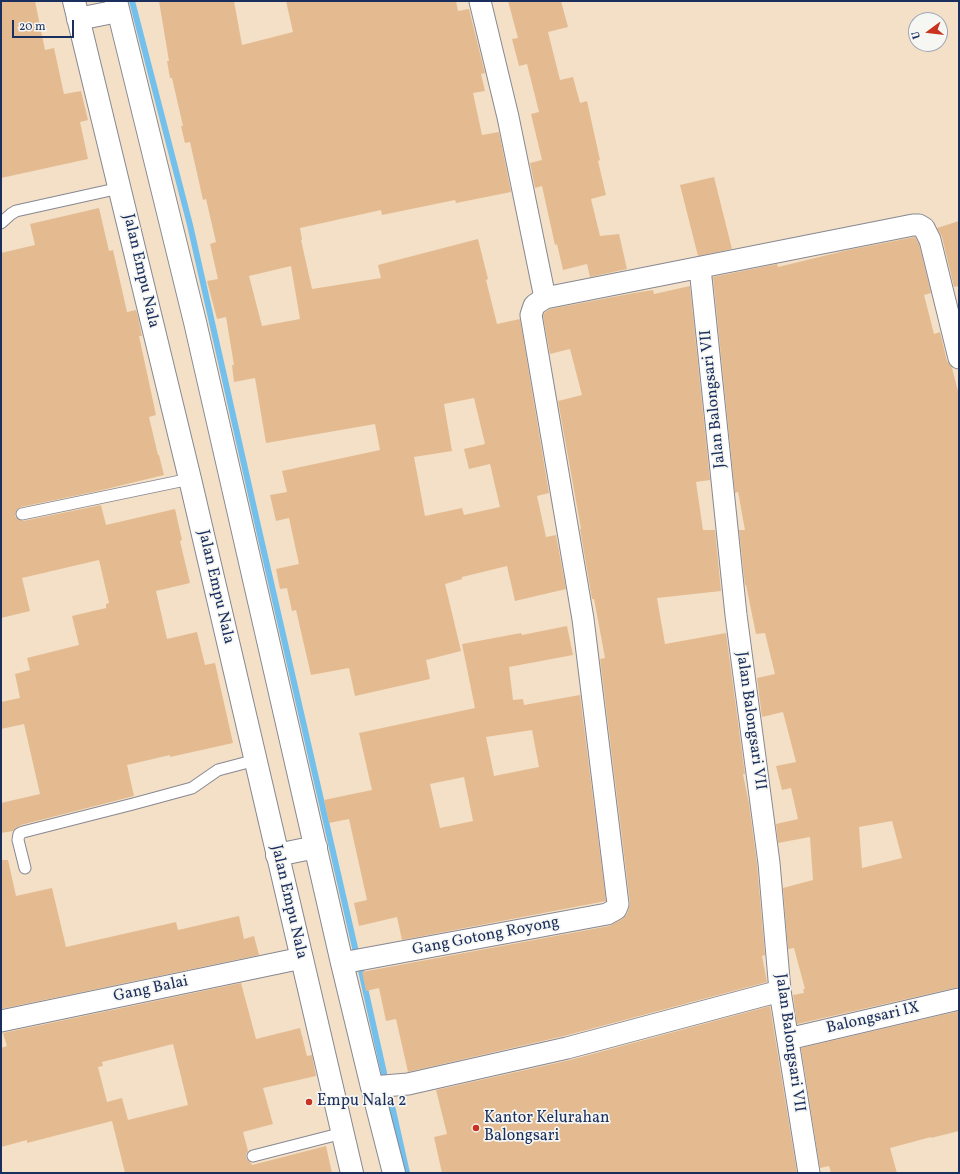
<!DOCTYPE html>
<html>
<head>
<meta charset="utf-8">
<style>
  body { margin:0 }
  #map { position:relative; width:960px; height:1174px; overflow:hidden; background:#f3e0c6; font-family:Vollkorn,serif }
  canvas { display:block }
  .frame { position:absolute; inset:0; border:2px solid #1b2f5e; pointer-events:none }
  .north { position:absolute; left:908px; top:12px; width:40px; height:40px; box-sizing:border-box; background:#f6f6f2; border:1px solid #9ea6b7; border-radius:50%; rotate:255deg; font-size:11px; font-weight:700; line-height:16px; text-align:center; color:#1b2f5e }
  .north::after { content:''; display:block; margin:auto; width:14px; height:18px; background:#c8321e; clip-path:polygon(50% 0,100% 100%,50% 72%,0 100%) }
  .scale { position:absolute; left:12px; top:20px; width:62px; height:18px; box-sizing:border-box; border:2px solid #1b2f5e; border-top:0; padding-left:5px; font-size:12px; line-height:14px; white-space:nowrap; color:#1b2f5e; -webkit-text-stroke:3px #f6f6f2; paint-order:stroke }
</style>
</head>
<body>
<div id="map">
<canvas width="960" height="1174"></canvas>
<div class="frame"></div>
<div class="north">U</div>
<div class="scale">20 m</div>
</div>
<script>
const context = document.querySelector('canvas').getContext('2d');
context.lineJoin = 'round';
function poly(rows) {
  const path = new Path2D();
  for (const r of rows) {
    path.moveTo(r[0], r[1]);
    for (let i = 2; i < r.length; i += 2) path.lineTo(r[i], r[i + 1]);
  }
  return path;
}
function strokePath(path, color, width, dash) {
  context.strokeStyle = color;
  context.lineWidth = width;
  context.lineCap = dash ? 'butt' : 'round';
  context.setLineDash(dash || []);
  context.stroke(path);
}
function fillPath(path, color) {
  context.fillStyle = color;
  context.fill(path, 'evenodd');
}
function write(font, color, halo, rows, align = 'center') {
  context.font = font + ' Vollkorn,serif';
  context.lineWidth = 3.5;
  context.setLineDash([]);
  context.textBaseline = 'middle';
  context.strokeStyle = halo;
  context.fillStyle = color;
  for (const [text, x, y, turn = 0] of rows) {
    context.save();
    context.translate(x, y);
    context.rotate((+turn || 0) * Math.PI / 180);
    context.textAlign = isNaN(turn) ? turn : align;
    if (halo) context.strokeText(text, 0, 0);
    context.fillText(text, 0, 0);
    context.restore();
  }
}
strokePath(poly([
  [132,1,190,225,258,526,356,952],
  [360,966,384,1073],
  [390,1097,407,1173]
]), '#73c0ed', 6);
fillPath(poly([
  [1,1,35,1,45,50,54,48,64,94,81,91,88,120,80,122,88,159,1,178],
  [159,1,234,1,242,45,293,32,286,1,456,1,458,11,469,9,485,73,481,74,485,91,473,93,482,135,499,132,511,192,456,203,455,200,382,215,381,210,300,228,302,240,301,240,312,289,381,278,378,265,478,239,488,279,486,280,497,324,520,319,549,493,537,496,546,537,556,535,566,589,515,601,507,566,462,577,462,579,445,584,461,651,426,660,430,679,355,696,349,668,311,675,296,610,292,611,287,588,280,589,276,569,299,564,289,518,276,521,270,495,287,492,282,471,380,450,375,424,266,443,255,378,234,382,232,365,234,365,226,317,217,319,207,281,218,279,210,244,216,242,206,199,203,200,190,142,185,143,181,126,183,126,172,78,170,78,167,61,169,61],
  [291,266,300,319,262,326,249,276],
  [474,398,485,444,464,449,469,469,490,464,500,507,464,515,462,508,425,516,414,457,452,451,444,404],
  [508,1,561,1,568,27,548,32,560,80,573,77,580,103,587,101,600,160,598,161,606,195,591,199,600,236,619,234,627,269,590,277,587,264,563,270,557,244,555,245,542,186,535,188,530,163,542,160,531,114,539,112,527,64,519,66,512,39,518,38],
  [714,177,732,249,698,256,680,185],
  [99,208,109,251,113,250,127,312,136,310,138,317,142,336,139,336,156,415,149,417,158,455,159,455,164,475,98,491,21,507,16,511,15,516,19,520,23,521,101,505,106,525,175,509,182,540,180,541,190,583,156,591,167,639,197,632,205,665,215,663,233,743,170,757,170,755,127,765,134,796,21,825,13,831,1,833,1,803,40,794,24,724,1,729,1,702,20,698,15,674,30,670,27,658,79,645,72,616,106,608,106,604,109,603,99,560,22,578,30,611,1,618,1,253,35,245,30,224],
  [959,221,959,286,954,287,942,237,937,228],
  [915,237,919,244,931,293,924,295,934,334,940,332,947,361,952,368,959,395,959,987,797,1024,793,995,804,993,803,989,805,989,794,948,788,949,783,888,813,880,810,837,778,843,776,824,798,819,791,788,782,790,776,766,796,762,783,712,762,717,757,678,775,674,765,633,756,634,746,585,745,585,739,530,745,530,738,492,735,493,713,277,777,264,778,267,848,250],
  [892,821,902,858,862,868,859,827],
  [690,286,710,480,696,482,703,530,715,530,721,591,657,598,665,644,726,633,745,774,743,774,749,804,757,864,765,955,762,956,767,982,564,1036,408,1072,396,1019,386,1021,379,988,366,991,362,972,609,926,622,919,627,914,629,908,630,903,600,659,605,658,594,599,592,599,580,529,581,529,558,401,582,395,570,349,550,354,543,316,544,313,550,309,634,293,653,290,654,294],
  [567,626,573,655,509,667,513,700,523,699,524,705,580,695,606,901,402,940,397,917,359,926,354,903,367,900,349,819,329,823,324,800,372,790,359,733,475,708,462,644,521,633,522,635],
  [532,730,539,767,494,776,486,737],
  [464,777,473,821,440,828,430,784],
  [1,860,8,860,16,896,52,888,66,947,176,922,178,930,239,916,244,939,254,936,259,955,1,1009],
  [241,983,256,1039,300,1028,307,1056,312,1055,316,1076,263,1088,273,1124,243,1132,248,1151,246,1154,246,1158,251,1163,252,1165,326,1146,332,1173,125,1173,112,1121,27,1143,27,1140,1,1147,1,1048,7,1046,3,1033],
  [173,1044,188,1105,128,1120,122,1098,107,1102,98,1067,103,1066,102,1062],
  [770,1006,797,1173,442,1173,434,1137,447,1134,436,1090,570,1060],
  [959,1011,959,1131,931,1138,931,1137,890,1148,897,1173,831,1173,829,1166,820,1168,801,1048]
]), '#e4bb91');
const lane = poly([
  [1,223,11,214,16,211,120,188],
  [22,514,190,479],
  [25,868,18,840,19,834,23,832,133,804,192,788,218,770,256,760],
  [253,1156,343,1133]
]);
const street = poly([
  [480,1,508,117,545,298],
  [700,268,736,615,769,863,780,991,809,1173],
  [342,963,607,914,616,909,618,904,583,619,531,315,534,306,536,304,545,298,913,225,919,225,924,228,930,240,959,358],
  [1,1021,302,958],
  [788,1039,959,999],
  [372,1087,408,1084,567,1048,780,991]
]);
const secondary = poly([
  [74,1,190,479,352,1173],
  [116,1,195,322,342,963,372,1087,394,1173],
  [78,19,118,11],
  [277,855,316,847]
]);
strokePath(lane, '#878892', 13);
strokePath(street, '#878892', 23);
strokePath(secondary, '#878892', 24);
strokePath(lane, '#fff', 11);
strokePath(street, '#fff', 21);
strokePath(secondary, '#fff', 22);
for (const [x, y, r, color] of [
  [309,1102,4,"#c8321e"],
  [476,1128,4,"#c8321e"]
]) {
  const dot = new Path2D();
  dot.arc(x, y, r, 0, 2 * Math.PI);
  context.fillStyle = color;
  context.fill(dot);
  strokePath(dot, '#f6f6f2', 1.5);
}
write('16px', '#1b2f5e', '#f6f6f2', [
  ["Jalan Empu Nala",140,271,77],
  ["Jalan Balongsari VII",714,399,-96],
  ["Jalan Empu Nala",215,587,77],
  ["Jalan Balongsari VII",750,721,82],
  ["Jalan Empu Nala",288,902,77],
  ["Gang Gotong Royong",486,937,-11],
  ["Gang Balai",151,990,-12],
  ["Balongsari IX",873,1019,-13],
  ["Jalan Balongsari VII",789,1043,82]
]);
write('16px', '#1b2f5e', '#f6f6f2', [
  ["Empu Nala 2",317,1102],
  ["Kantor Kelurahan",484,1119],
  ["Balongsari",484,1137]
], 'left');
</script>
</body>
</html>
